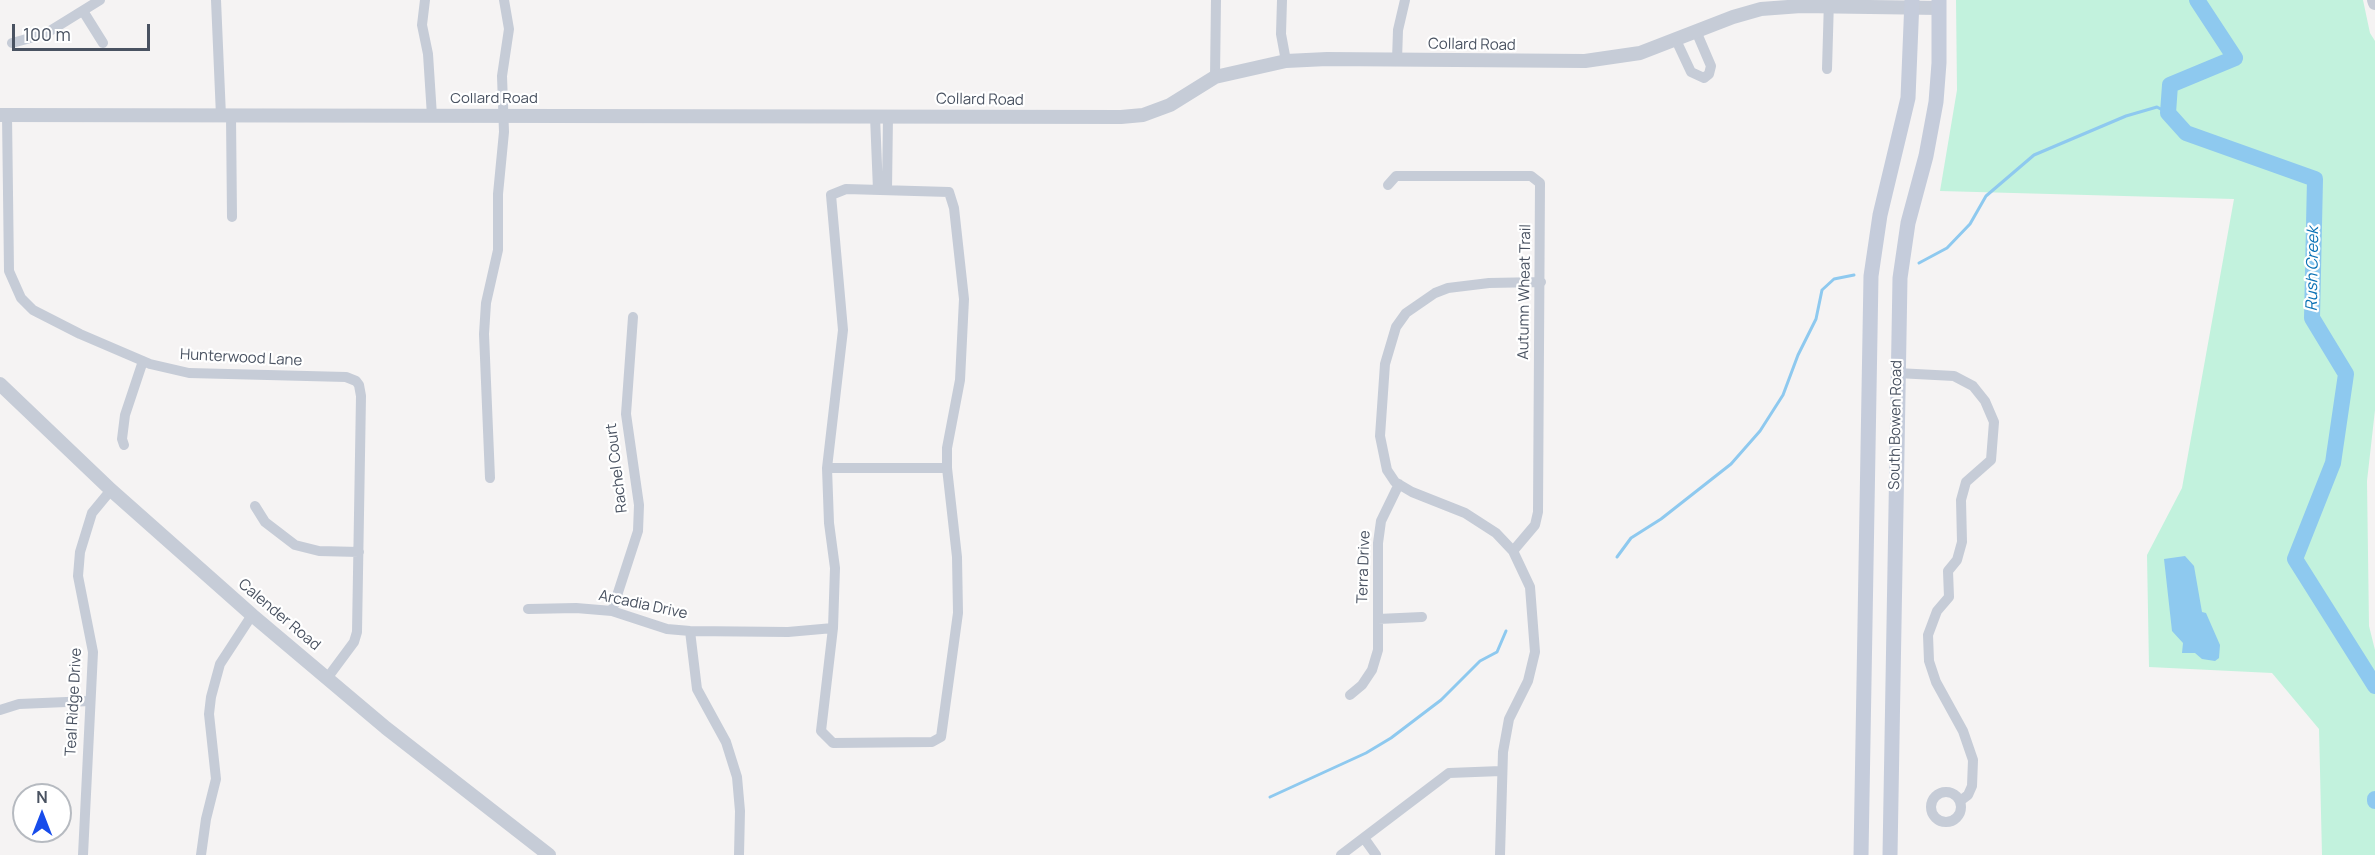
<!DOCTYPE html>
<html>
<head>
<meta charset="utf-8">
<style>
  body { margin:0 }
  #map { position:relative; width:2375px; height:855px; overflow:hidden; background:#f5f3f3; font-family:Manrope,sans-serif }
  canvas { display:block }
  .north { position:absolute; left:12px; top:783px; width:60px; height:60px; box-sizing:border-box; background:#fff; border:2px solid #b6bac0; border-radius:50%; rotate:0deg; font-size:16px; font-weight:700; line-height:24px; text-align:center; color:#495261 }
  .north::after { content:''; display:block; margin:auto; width:21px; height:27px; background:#174ceb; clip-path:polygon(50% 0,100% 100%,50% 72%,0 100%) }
  .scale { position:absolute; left:12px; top:24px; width:138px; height:27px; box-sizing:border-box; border:3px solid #495261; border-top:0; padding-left:8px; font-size:18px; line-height:21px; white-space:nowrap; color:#495261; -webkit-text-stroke:4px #fff; paint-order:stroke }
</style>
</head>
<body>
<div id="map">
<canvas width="2375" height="855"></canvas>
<div class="north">N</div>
<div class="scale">100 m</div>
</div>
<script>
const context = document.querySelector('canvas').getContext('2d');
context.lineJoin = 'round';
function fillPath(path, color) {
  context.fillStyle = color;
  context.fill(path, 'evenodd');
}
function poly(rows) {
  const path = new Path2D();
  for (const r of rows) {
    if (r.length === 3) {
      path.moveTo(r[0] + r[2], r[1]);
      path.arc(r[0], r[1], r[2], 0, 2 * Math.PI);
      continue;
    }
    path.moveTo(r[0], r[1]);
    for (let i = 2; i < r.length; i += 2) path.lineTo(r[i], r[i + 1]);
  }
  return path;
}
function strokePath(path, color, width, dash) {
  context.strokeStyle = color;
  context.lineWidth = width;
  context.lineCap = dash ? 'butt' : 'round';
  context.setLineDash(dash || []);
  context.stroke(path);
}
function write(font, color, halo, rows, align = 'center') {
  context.font = font + ' Manrope,sans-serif';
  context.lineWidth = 4.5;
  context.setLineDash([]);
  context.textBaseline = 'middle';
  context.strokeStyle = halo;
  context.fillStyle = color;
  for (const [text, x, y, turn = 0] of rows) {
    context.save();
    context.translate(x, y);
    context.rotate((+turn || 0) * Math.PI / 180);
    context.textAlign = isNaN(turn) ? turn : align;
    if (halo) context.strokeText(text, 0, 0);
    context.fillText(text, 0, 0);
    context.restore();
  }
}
fillPath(poly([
  [1956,0,2363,0,2370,33,2375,41,2375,410,2367,481,2369,626,2375,650,2375,855,2322,855,2319,729,2272,673,2149,667,2147,555,2182,488,2234,199,1940,191,1957,90]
]), '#c2f2dd');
fillPath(poly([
  [2185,556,2194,566,2202,612,2206,613,2220,645,2219,658,2215,661,2202,659,2195,653,2182,653,2183,643,2172,631,2164,559]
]), '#8ec9ef');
strokePath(poly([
  [1919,263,1947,248,1970,224,1986,196,2034,155,2126,116,2157,107,2168,113],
  [1617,557,1631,538,1661,519,1731,464,1760,431,1783,395,1798,355,1816,319,1822,290,1834,279,1854,275],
  [1270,797,1366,753,1391,738,1441,700,1480,661,1497,652,1506,631]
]), '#8ec9ef', 3);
strokePath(poly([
  [2197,0,2235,58,2170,85,2168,113,2186,133,2315,179,2312,318,2346,374,2333,463,2295,559,2375,686],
  [2375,799,2375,801]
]), '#8ec9ef', 16);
strokePath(poly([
  [216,0,221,116],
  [425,0,422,25,428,54,432,116],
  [1282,0,1281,34,1286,61],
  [83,11,103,43],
  [1676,40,1691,72,1704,78,1709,74,1711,66,1696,31],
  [12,43,45,34,100,0],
  [1397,60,1398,30,1405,0],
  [1827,69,1829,0],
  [1215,77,1216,0],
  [7,115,9,271,21,298,33,310,80,334,150,364,189,373,346,377,356,381,359,385,361,396,357,632,354,642,328,677],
  [231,116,232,217],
  [875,116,878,190],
  [1388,185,1396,176,1531,176,1540,183,1538,512,1535,525,1513,551],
  [846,189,949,192,954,208,964,299,960,380,947,448,947,468,957,557,958,613,941,737,932,742,833,743,821,731,833,628,835,568,829,523,827,468,843,330,831,195,846,189],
  [887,190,888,116],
  [1897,373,1954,376,1973,386,1985,401,1994,422,1991,460,1966,482,1961,500,1962,542,1957,560,1948,571,1949,597,1937,611,1928,635,1929,661,1936,682,1963,731,1973,760,1972,786,1968,795,1960,801],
  [124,445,122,439,125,415,143,361],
  [827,468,947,468],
  [490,478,484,334,486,303,498,250,498,194,504,132,502,76,509,29,504,0],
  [255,506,265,522,295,545,319,551,359,552],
  [528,609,576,608,612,611,667,629,690,631,788,632,833,628],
  [612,611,638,531,639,505,626,414,633,317],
  [1378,619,1422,617],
  [690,631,697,689,726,742,737,777,740,811,739,855],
  [1350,695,1362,685,1372,670,1378,650,1378,543,1381,521,1399,484],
  [0,710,19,704,90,701],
  [1946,807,15],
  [1364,838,1376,855],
  [83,855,93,652,78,576,80,552,92,513,111,490],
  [201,855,206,819,216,779,209,714,211,697,220,664,252,615],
  [1341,855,1449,773,1501,771],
  [1500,855,1503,752,1509,719,1528,681,1535,652,1530,587,1513,551,1496,533,1465,513,1412,492,1395,482,1387,470,1380,436,1385,364,1396,327,1406,313,1435,293,1448,288,1489,283,1541,282]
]), '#c6ccd7', 10);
strokePath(poly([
  [2374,0,2375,3],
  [0,115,1121,117,1143,115,1170,105,1215,77,1286,61,1327,59,1585,61,1640,53,1733,17,1761,9,1801,6,1939,8],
  [0,384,111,490,252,615,386,728,549,855]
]), '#c6ccd7', 14);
strokePath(poly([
  [1861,855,1871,276,1880,215,1908,98,1912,0],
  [1890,855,1900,278,1908,223,1926,156,1936,102,1939,63,1939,0]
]), '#c5ccdb', 15);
write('15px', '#495261', '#fff', [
  ["Collard Road",1472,45,1],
  ["Collard Road",494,99],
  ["Collard Road",980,100,1],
  ["Autumn Wheat Trail",1525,292,-89],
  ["Hunterwood Lane",241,358,3],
  ["South Bowen Road",1896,425,-89],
  ["Rachel Court",617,468,-97],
  ["Terra Drive",1364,567,-88],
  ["Arcadia Drive",643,605,12],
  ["Calender Road",279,615,40],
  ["Teal Ridge Drive",74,702,-87]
]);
write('italic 16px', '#0971b5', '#fff', [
  ["Rush Creek",2313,269,-89]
]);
</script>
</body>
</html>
